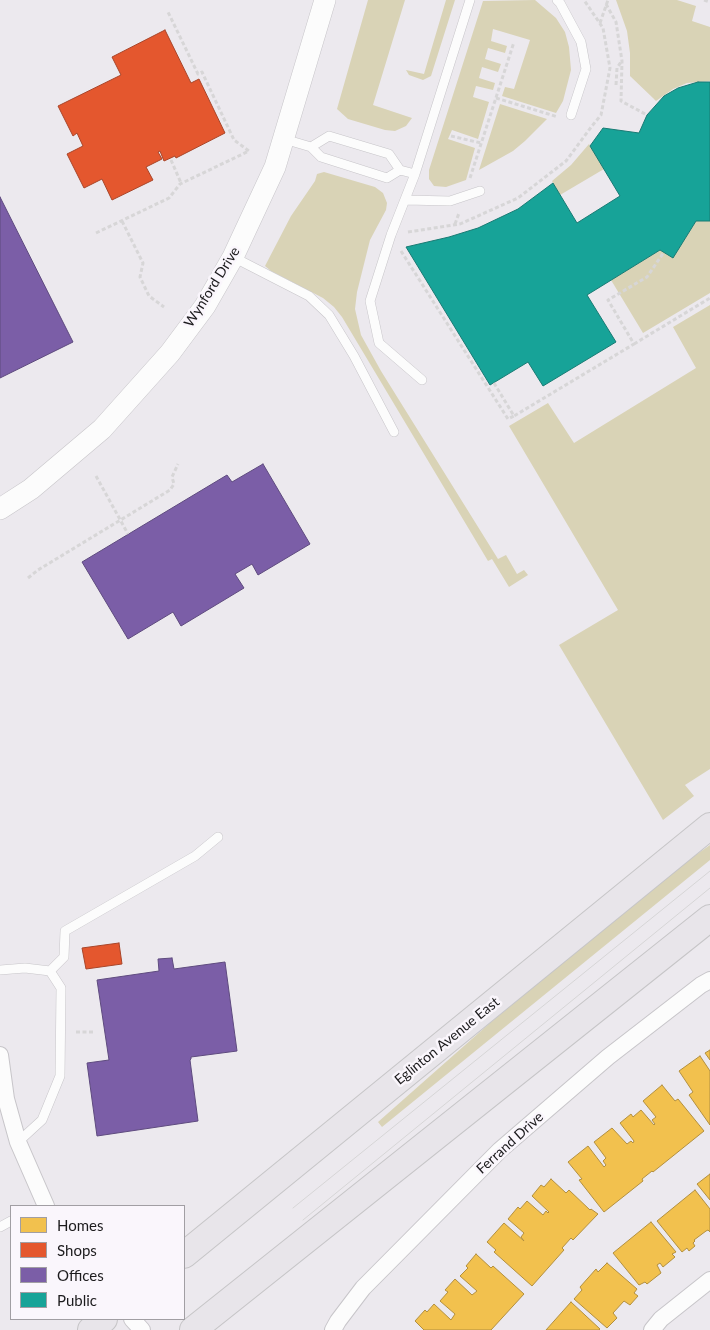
<!DOCTYPE html>
<html>
<head>
<meta charset="utf-8">
<style>
  body { margin:0 }
  #map { position:relative; width:710px; height:1330px; overflow:hidden; background:#ece9ee; font-family:Lato,sans-serif }
  canvas { display:block }
  .legend { position:absolute; left:10px; top:1205px; width:175px; height:115px; box-sizing:border-box; background:#faf6fc; border:1px solid #a19ea3; margin:0; padding:6px 9px; list-style:none; font-size:15px; color:#1c1b1d }
  .legend li { display:flex; align-items:center; gap:10px; height:25px }
  .legend b { width:25px; border:1px solid #a19ea3 }
</style>
</head>
<body>
<div id="map">
<canvas width="710" height="1330"></canvas>
<ul class="legend">
<li><b style="height:14px;background:#f2c14e"></b>Homes</li>
<li><b style="height:14px;background:#e4572e"></b>Shops</li>
<li><b style="height:14px;background:#7b5ea7"></b>Offices</li>
<li><b style="height:14px;background:#17a398"></b>Public</li>
</ul>
</div>
<script>
const context = document.querySelector('canvas').getContext('2d');
context.lineJoin = 'round';
function fillPath(path, color) {
  context.fillStyle = color;
  context.fill(path, 'evenodd');
}
function poly(rows) {
  const path = new Path2D();
  for (const r of rows) {
    path.moveTo(r[0], r[1]);
    for (let i = 2; i < r.length; i += 2) path.lineTo(r[i], r[i + 1]);
  }
  return path;
}
function strokePath(path, color, width, dash) {
  context.strokeStyle = color;
  context.lineWidth = width;
  context.lineCap = dash ? 'butt' : 'round';
  context.setLineDash(dash || []);
  context.stroke(path);
}
function write(font, color, halo, rows, align = 'center') {
  context.font = font + ' Lato,sans-serif';
  context.lineWidth = 5;
  context.setLineDash([]);
  context.textBaseline = 'middle';
  context.strokeStyle = halo;
  context.fillStyle = color;
  for (const [text, x, y, turn = 0] of rows) {
    context.save();
    context.translate(x, y);
    context.rotate((+turn || 0) * Math.PI / 180);
    context.textAlign = isNaN(turn) ? turn : align;
    if (halo) context.strokeText(text, 0, 0);
    context.fillText(text, 0, 0);
    context.restore();
  }
}
fillPath(poly([
  [368,0,405,0,373,105,412,118,406,126,395,131,385,130,348,119,337,109],
  [446,0,455,0,431,76,423,80,409,75,406,70,424,74],
  [535,0,556,18,565,32,569,47,571,70,563,101,556,113,502,96,505,87,514,89,530,40,493,29,491,41,507,46,505,53,488,48,485,59,501,64,498,72,482,67,479,78,495,83,493,90,476,86,473,97,489,102,478,139,452,130,448,139,475,148,466,180,446,187,434,186,429,179,429,170,483,1],
  [616,0,677,0,696,6,692,21,710,27,710,81,687,83,673,89,656,101,653,98,630,76,630,53,627,31],
  [500,104,547,119,525,141,513,151,479,170],
  [589,144,604,169,560,195,552,181,571,165],
  [324,172,375,187,383,193,387,203,386,210,370,240,357,292,355,309,361,335,381,371,498,559,506,555,517,574,524,570,528,575,509,587,492,559,488,561,342,317,334,307,323,298,271,271,265,266,291,216,315,181,317,174],
  [696,221,710,221,710,293,643,333,611,280,660,250,673,257],
  [710,305,710,769,685,785,694,796,663,820,559,645,618,610,509,426,548,403,574,443,696,368,673,327],
  [710,845,710,860,382,1127,378,1122,490,1023,680,866]
]), '#d9d3b6');
const homes = poly([
  [710,1050,710,1060,705,1053,710,1050],
  [700,1056,710,1071,710,1125,689,1095,693,1092,679,1071,700,1056],
  [662,1085,675,1101,678,1099,704,1131,653,1172,652,1171,642,1179,643,1181,604,1212,579,1180,582,1179,568,1162,588,1146,604,1167,606,1165,603,1161,606,1158,594,1142,612,1128,627,1144,631,1141,633,1143,634,1141,620,1123,631,1114,633,1117,641,1110,654,1125,655,1124,652,1120,656,1117,643,1101,662,1085],
  [710,1174,710,1200,697,1184,710,1174],
  [551,1179,566,1193,569,1190,590,1210,591,1209,598,1214,573,1240,571,1238,562,1248,564,1250,532,1286,494,1252,496,1250,487,1242,504,1223,524,1241,521,1237,524,1233,508,1219,518,1207,520,1209,527,1201,543,1215,546,1211,548,1213,549,1212,532,1196,541,1185,544,1187,551,1179],
  [695,1190,710,1209,710,1232,708,1230,706,1231,694,1240,695,1241,693,1243,695,1246,689,1251,687,1248,682,1252,657,1221,695,1190],
  [651,1222,676,1252,672,1254,675,1257,663,1267,660,1263,657,1265,661,1273,647,1284,645,1282,639,1285,613,1253,651,1222],
  [476,1254,491,1268,493,1266,524,1294,491,1330,424,1330,415,1321,425,1310,427,1312,434,1304,451,1320,455,1314,440,1301,448,1292,445,1290,455,1279,472,1295,477,1291,460,1276,468,1268,466,1266,476,1254],
  [607,1263,637,1289,634,1293,638,1296,630,1305,624,1301,613,1313,617,1318,607,1328,574,1299,582,1290,580,1287,596,1269,598,1272,607,1263],
  [571,1302,600,1329,599,1330,546,1330,571,1302]
]);
fillPath(homes, '#f2c14e');
strokePath(homes, '#b28f3f', 1);
const shops = poly([
  [165,30,191,83,199,79,225,133,176,158,175,156,164,161,160,151,158,152,162,159,146,167,153,180,112,200,102,179,84,188,67,154,83,146,77,133,73,136,58,106,121,75,112,57,165,30],
  [119,943,122,964,86,969,82,948,119,943]
]);
fillPath(shops, '#e4572e');
strokePath(shops, '#a84529', 1);
const offices = poly([
  [0,197,73,342,0,378,0,197],
  [263,464,310,544,258,575,252,564,235,574,244,588,181,626,173,612,128,639,82,562,227,475,232,482,263,464],
  [172,958,174,969,225,962,237,1051,191,1057,191,1059,190,1060,198,1121,97,1136,87,1063,109,1060,97,980,159,971,158,959,172,958]
]);
fillPath(offices, '#7b5ea7');
strokePath(offices, '#5e4a7e', 1);
const public = poly([
  [698,82,710,82,710,221,696,221,673,258,660,250,587,295,616,342,543,386,528,362,490,385,406,247,449,237,478,228,518,209,553,183,577,223,620,196,590,146,603,128,639,133,647,115,664,96,678,88,698,82]
]);
fillPath(public, '#17a398');
strokePath(public, '#187a73', 1);
const service = poly([
  [557,0,560,3,581,42,586,69,571,115],
  [284,139,311,147,321,157,387,178,400,170],
  [311,147,329,136,389,154,400,170,415,174,391,235,370,301,379,343,422,380],
  [415,174,470,0],
  [406,200,450,201,480,191],
  [233,257,309,296,329,315,354,356,394,432],
  [0,970,25,968,50,971,61,988,60,1076,42,1120,18,1142],
  [50,971,64,957,65,931,195,856,218,837],
  [0,1227,11,1221]
]);
const minor = poly([
  [0,1055,6,1099,18,1142,46,1206],
  [132,1319,142,1330],
  [333,1330,338,1321,363,1288,500,1150,608,1057,701,985,710,980],
  [652,1330,661,1319,710,1280]
]);
const tertiary = poly([
  [0,509,31,489,102,429,170,353,205,306,233,257,275,167,325,0]
]);
const primary = poly([
  [184,1255,710,826],
  [91,1330,104,1319],
  [193,1330,710,918]
]);
strokePath(service, '#c7c5c9', 10);
strokePath(minor, '#c7c5c9', 18);
strokePath(tertiary, '#c7c5c9', 22);
strokePath(primary, '#c6c5c7', 28);
strokePath(poly([
  [704,0,710,2],
  [606,4,616,22,622,61,621,101,647,115],
  [600,23,608,0],
  [616,85,617,68,621,62],
  [496,98,558,117],
  [451,136,481,143],
  [171,160,181,183],
  [470,178,514,42],
  [122,221,143,263,140,277,149,296,164,307],
  [455,224,459,213],
  [408,232,460,224,518,198,566,161,592,126,601,115,610,68,603,28,584,0],
  [96,233,169,198,180,184,249,151,234,140,202,72,198,74,168,12],
  [401,251,508,419,514,416],
  [634,344,710,298],
  [494,383,514,416,634,344,608,300,647,277,664,252],
  [96,476,128,534],
  [28,578,38,570,170,490,174,484,172,477,178,464],
  [76,1032,93,1032]
]), '#d7d6d7', 3, [4, 2.5]);
strokePath(service, '#fcfcfc', 9);
strokePath(minor, '#fcfcfc', 16);
strokePath(tertiary, '#fcfcfc', 21);
strokePath(primary, '#e8e5ea', 26);
strokePath(poly([
  [293,1208,710,871],
  [303,1220,710,888]
]), '#d6d5d6', 1);
write('14px', '#1c1b1d', '#faf6fc', [
  ["Wynford Drive",212,287,-58],
  ["Eglinton Avenue East",447,1041,-39],
  ["Ferrand Drive",510,1143,-42]
]);
</script>
</body>
</html>
